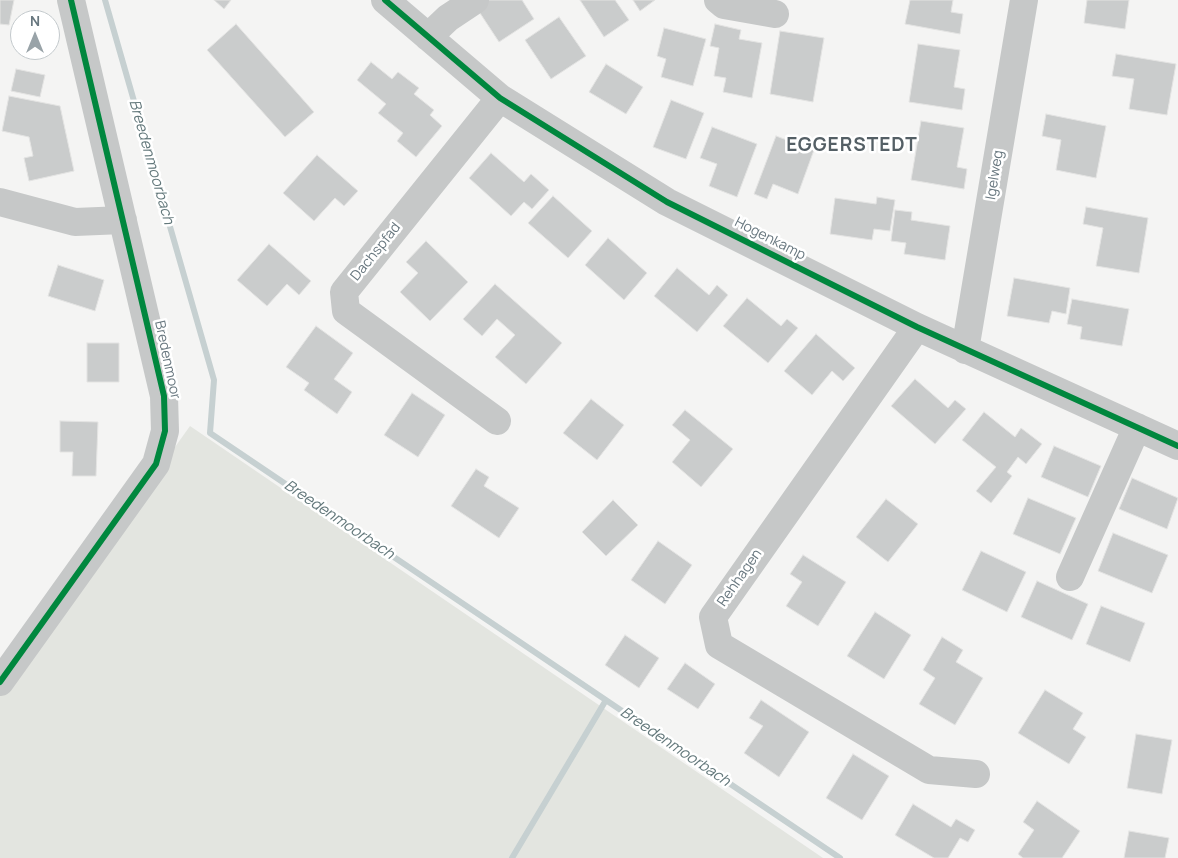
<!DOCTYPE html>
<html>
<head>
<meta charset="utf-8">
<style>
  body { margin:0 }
  #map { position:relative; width:1178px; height:858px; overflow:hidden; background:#f4f4f3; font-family:Manrope,sans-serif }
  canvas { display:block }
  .north { position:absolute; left:10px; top:10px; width:50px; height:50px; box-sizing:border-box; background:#fff; border:1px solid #c3c9cc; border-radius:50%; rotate:0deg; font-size:14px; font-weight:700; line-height:20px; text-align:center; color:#68777f }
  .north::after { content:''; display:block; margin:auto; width:18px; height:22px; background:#99a3a8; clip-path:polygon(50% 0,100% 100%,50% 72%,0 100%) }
</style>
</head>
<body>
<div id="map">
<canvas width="1178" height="858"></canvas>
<div class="north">N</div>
</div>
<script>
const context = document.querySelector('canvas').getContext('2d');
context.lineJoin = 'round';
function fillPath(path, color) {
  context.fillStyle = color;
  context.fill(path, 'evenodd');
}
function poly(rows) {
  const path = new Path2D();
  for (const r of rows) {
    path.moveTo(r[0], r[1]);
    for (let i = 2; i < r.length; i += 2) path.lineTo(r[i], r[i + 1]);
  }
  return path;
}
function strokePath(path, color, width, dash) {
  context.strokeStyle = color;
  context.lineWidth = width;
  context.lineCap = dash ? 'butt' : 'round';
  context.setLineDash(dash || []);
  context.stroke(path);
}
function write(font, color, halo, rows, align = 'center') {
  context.font = font + ' Manrope,sans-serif';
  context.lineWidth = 5;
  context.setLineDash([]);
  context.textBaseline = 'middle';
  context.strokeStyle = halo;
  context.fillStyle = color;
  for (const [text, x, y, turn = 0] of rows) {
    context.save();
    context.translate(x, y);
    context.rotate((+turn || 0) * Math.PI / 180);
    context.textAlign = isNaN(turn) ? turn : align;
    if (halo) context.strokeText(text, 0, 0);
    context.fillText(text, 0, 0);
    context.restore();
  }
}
fillPath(poly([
  [190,426,823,858,0,858,0,692]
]), '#e3e5e0');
strokePath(poly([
  [105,0,214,380,210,433,840,858],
  [512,858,606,700]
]), '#c6d0d1', 6);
const building = poly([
  [0,0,14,0,9,25,0,24,0,0],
  [214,0,231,0,224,9,214,0],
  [486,0,522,0,534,19,499,42,476,7,486,0],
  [580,0,615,0,629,20,604,37,580,0],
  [633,0,655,0,640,11,633,0],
  [910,0,953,0,951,12,963,14,960,34,905,24,910,0],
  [1087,0,1129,0,1125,29,1084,23,1087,0],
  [559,17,586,56,551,79,525,40,559,17],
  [236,24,314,112,285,137,207,50,236,24],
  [715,24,741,30,739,39,762,43,752,98,723,92,726,78,714,76,719,48,710,46,715,24],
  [664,28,706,39,693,86,661,77,666,59,657,56,664,28],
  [780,31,824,38,813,102,770,94,780,31],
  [918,44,960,50,954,87,965,89,962,110,909,102,918,44],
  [1116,54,1176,64,1167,115,1129,109,1134,79,1112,76,1116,54],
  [371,62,392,79,398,72,419,88,414,94,434,110,430,115,442,126,416,157,397,141,403,133,378,113,386,104,357,80,371,62],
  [606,64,643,87,626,114,589,92,606,64],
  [16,69,45,75,40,97,11,91,16,69],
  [9,96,60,106,74,171,29,181,24,158,33,156,29,137,2,131,9,96],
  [671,100,704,113,686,159,653,147,671,100],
  [1046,114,1106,126,1096,178,1056,170,1061,140,1042,136,1046,114],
  [921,121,964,128,957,167,967,169,964,189,911,180,921,121],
  [712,127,757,144,737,197,709,186,717,164,700,158,712,127],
  [776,136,814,150,798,194,773,184,767,199,754,194,776,136],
  [491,153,524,182,531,174,549,190,532,209,524,202,511,216,469,178,491,153],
  [317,155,358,191,344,206,335,198,314,221,283,193,317,155],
  [553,196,592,231,568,258,528,223,553,196],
  [877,197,895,200,890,231,874,229,872,240,830,234,835,198,876,204,877,197],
  [1086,207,1148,218,1139,273,1096,266,1103,228,1083,224,1086,207],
  [895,210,912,212,911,220,950,226,945,260,904,254,906,243,891,241,895,210],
  [608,238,647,273,624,300,585,265,608,238],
  [426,241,468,282,430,321,400,292,418,273,406,262,426,241],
  [269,244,311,281,299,295,287,284,267,306,237,280,269,244],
  [58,265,104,280,95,311,48,296,58,265],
  [677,268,709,295,717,285,728,295,697,332,654,296,677,268],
  [1014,278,1070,288,1066,314,1052,311,1049,323,1007,316,1014,278],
  [495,284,562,343,526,384,495,357,515,335,497,319,482,336,463,319,495,284],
  [747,298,781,326,787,319,798,328,768,363,723,326,747,298],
  [1072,299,1129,309,1122,346,1080,339,1082,327,1067,324,1072,299],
  [316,326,353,353,334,379,352,392,337,414,304,390,309,383,286,367,316,326],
  [816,334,855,368,843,381,832,371,812,395,784,371,816,334],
  [87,343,119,343,119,382,87,382,87,343],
  [915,379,948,408,955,400,966,409,935,444,891,406,915,379],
  [412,393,445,415,418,457,384,435,412,393],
  [591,399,624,425,597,460,563,433,591,399],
  [685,410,733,449,701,487,672,462,690,440,672,425,685,410],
  [984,412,1015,437,1021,428,1042,444,1026,464,1018,457,1007,472,1012,476,991,503,976,491,996,467,962,440,984,412],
  [60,421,98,422,96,476,72,476,73,452,60,452,60,421],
  [1054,446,1101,466,1088,497,1041,477,1054,446],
  [476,469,489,477,484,486,519,508,499,538,451,506,476,469],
  [1132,478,1178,498,1167,529,1119,509,1132,478],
  [1028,498,1076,518,1060,554,1013,534,1028,498],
  [886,499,918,524,888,562,856,537,886,499],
  [613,500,638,525,606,556,582,532,613,500],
  [1113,533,1168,555,1152,593,1098,571,1113,533],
  [658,541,692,565,665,604,631,580,658,541],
  [981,551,1026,572,1007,612,962,590,981,551],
  [803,555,846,582,818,626,786,606,802,582,790,574,803,555],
  [1037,581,1088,604,1072,640,1021,617,1037,581],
  [1101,606,1145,623,1130,662,1086,644,1101,606],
  [875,612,911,635,884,679,847,656,875,612],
  [625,635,659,658,639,688,605,665,625,635],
  [942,637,963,650,956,662,983,678,955,725,919,704,935,678,923,670,942,637],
  [685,663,715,684,698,709,667,689,685,663],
  [1045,690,1083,713,1073,729,1086,737,1069,764,1018,733,1045,690],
  [761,700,809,732,779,777,744,753,763,726,749,718,761,700],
  [1136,734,1172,740,1162,794,1127,788,1136,734],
  [853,754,889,776,862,820,826,798,853,754],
  [1037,801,1080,831,1062,858,1023,858,1018,854,1034,830,1023,822,1037,801],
  [913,804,951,827,956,819,975,830,968,842,960,838,948,858,934,858,895,835,913,804],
  [1129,831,1169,838,1165,858,1124,858,1129,831]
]);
fillPath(building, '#cacccc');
strokePath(building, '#e3e3e2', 1);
strokePath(poly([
  [385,0,500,98,667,202,917,327,1178,446],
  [718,0,724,5,775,14],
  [428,37,448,18,475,0],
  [0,202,75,222,123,220],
  [917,327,713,617,719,645,929,770,976,774],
  [965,350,1024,0],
  [497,421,346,311,344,292,500,98],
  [1070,577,1137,427],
  [0,682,156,464,165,431,164,396,71,0]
]), '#c6c8c8', 28);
strokePath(poly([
  [385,0,500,98,667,202,917,327,1178,446],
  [0,682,156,464,165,431,164,396,71,0]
]), '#00873e', 6);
write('14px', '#68777f', '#fff', [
  ["Igelweg",995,175,-81],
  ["Hogenkamp",770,239,27],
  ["Dachspfad",376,252,-51],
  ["Bredenmoor",167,360,78],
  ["Rehhagen",740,578,-55]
]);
write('italic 15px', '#63787b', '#fff', [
  ["Breedenmoorbach",151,162,74],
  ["Breedenmoorbach",339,520,34],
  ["Breedenmoorbach",675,747,34]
]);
context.letterSpacing = '1px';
write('bold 19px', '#545f65', '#fff', [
  ["EGGERSTEDT",852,146]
]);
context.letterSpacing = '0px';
</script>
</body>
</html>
